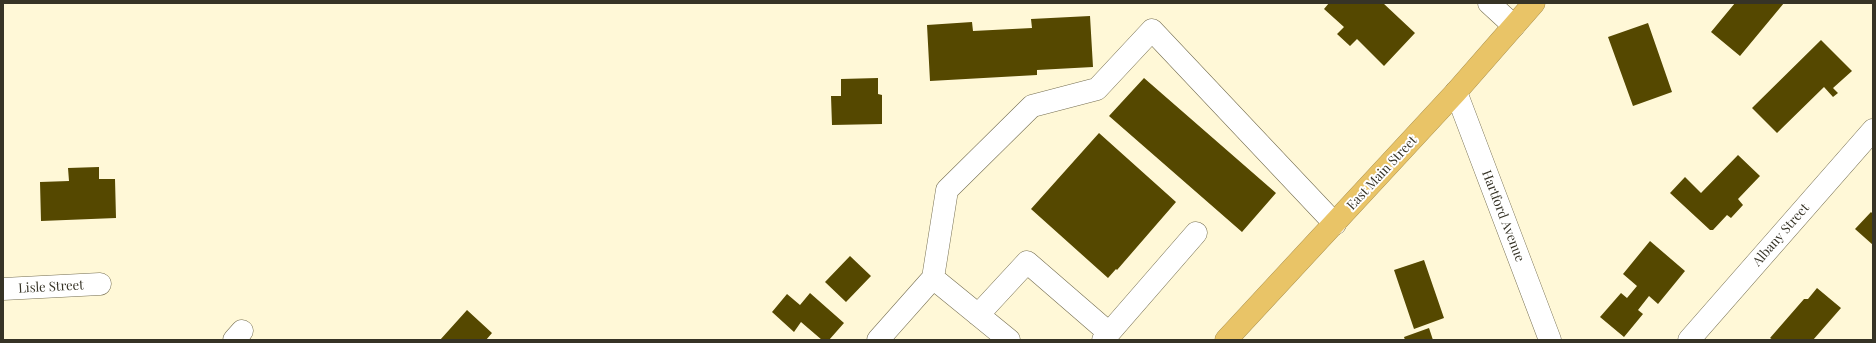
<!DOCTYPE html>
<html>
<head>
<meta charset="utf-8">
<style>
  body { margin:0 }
  #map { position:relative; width:1876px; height:343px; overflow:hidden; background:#fff8d7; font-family:"Playfair Display",serif }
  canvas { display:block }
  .frame { position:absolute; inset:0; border:4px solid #363326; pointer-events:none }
</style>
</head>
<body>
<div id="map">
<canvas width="1876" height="343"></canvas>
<div class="frame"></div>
</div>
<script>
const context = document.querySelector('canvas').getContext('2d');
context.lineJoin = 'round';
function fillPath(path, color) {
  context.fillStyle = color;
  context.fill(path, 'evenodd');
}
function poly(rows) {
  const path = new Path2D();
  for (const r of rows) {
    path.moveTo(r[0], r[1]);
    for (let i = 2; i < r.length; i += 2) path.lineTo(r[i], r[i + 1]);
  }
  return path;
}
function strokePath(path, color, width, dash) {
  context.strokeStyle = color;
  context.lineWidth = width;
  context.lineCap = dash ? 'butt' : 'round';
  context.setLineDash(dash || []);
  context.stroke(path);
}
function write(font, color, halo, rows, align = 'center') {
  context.font = font + ' "Playfair Display",serif';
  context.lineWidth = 4;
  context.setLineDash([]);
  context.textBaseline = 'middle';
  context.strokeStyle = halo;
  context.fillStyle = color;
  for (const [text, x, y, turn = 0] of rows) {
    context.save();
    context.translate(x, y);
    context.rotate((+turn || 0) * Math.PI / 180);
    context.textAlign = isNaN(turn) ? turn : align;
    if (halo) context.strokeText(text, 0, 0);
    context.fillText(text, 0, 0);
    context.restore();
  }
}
fillPath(poly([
  [1329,3,1383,3,1415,33,1384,66,1357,39,1350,46,1337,34,1344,27,1324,9],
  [1735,3,1784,3,1740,56,1711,32],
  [1090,16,1093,67,1037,70,1037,75,930,81,927,25,972,22,973,31,1032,28,1031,19],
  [1648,23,1672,92,1633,106,1608,37],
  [1821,40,1852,71,1833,88,1838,93,1833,97,1824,87,1777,133,1752,108],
  [878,78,878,94,882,95,882,124,832,125,831,96,841,96,841,79],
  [1144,78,1276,193,1242,232,1109,116],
  [1099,133,1176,202,1117,270,1116,269,1108,278,1031,209],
  [1738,155,1760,176,1738,199,1743,205,1731,218,1727,215,1713,230,1710,230,1670,193,1685,177,1701,193],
  [99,167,99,179,115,179,116,218,41,221,40,182,69,181,68,168],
  [1871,212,1873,214,1873,245,1855,229],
  [1650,241,1685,271,1658,304,1649,296,1638,310,1643,314,1624,337,1600,317,1621,293,1627,298,1637,286,1623,274],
  [850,256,871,276,846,302,825,282],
  [1424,260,1444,318,1414,329,1394,270],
  [1817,288,1841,308,1813,340,1773,340,1770,338,1804,299,1808,299],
  [810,293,844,323,829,340,822,340,801,322,794,332,772,312,787,294,800,305],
  [467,310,492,333,486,340,440,340],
  [1429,328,1433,340,1405,340,1404,337]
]), '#554800');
const minor = poly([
  [1489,3,1514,26],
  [1456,92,1550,340],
  [933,278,947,190,1032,106,1097,89,1152,30,1335,224],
  [933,278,1009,340],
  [3,289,100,284],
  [978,315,1027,262,1109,333],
  [234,340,242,331],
  [878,340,933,278],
  [1103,340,1196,233],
  [1689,340,1873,130]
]);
const highway = poly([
  [1226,340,1456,92,1534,3]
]);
strokePath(minor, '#756e51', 23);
strokePath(highway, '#aa9150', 23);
strokePath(minor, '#fff', 22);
strokePath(highway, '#e9c467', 22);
write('13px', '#363326', '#fff', [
  ["East Main Street",1382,173,-47],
  ["Hartford Avenue",1503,216,69],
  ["Albany Street",1781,235,-49],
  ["Lisle Street",51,287,-3]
]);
</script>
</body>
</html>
